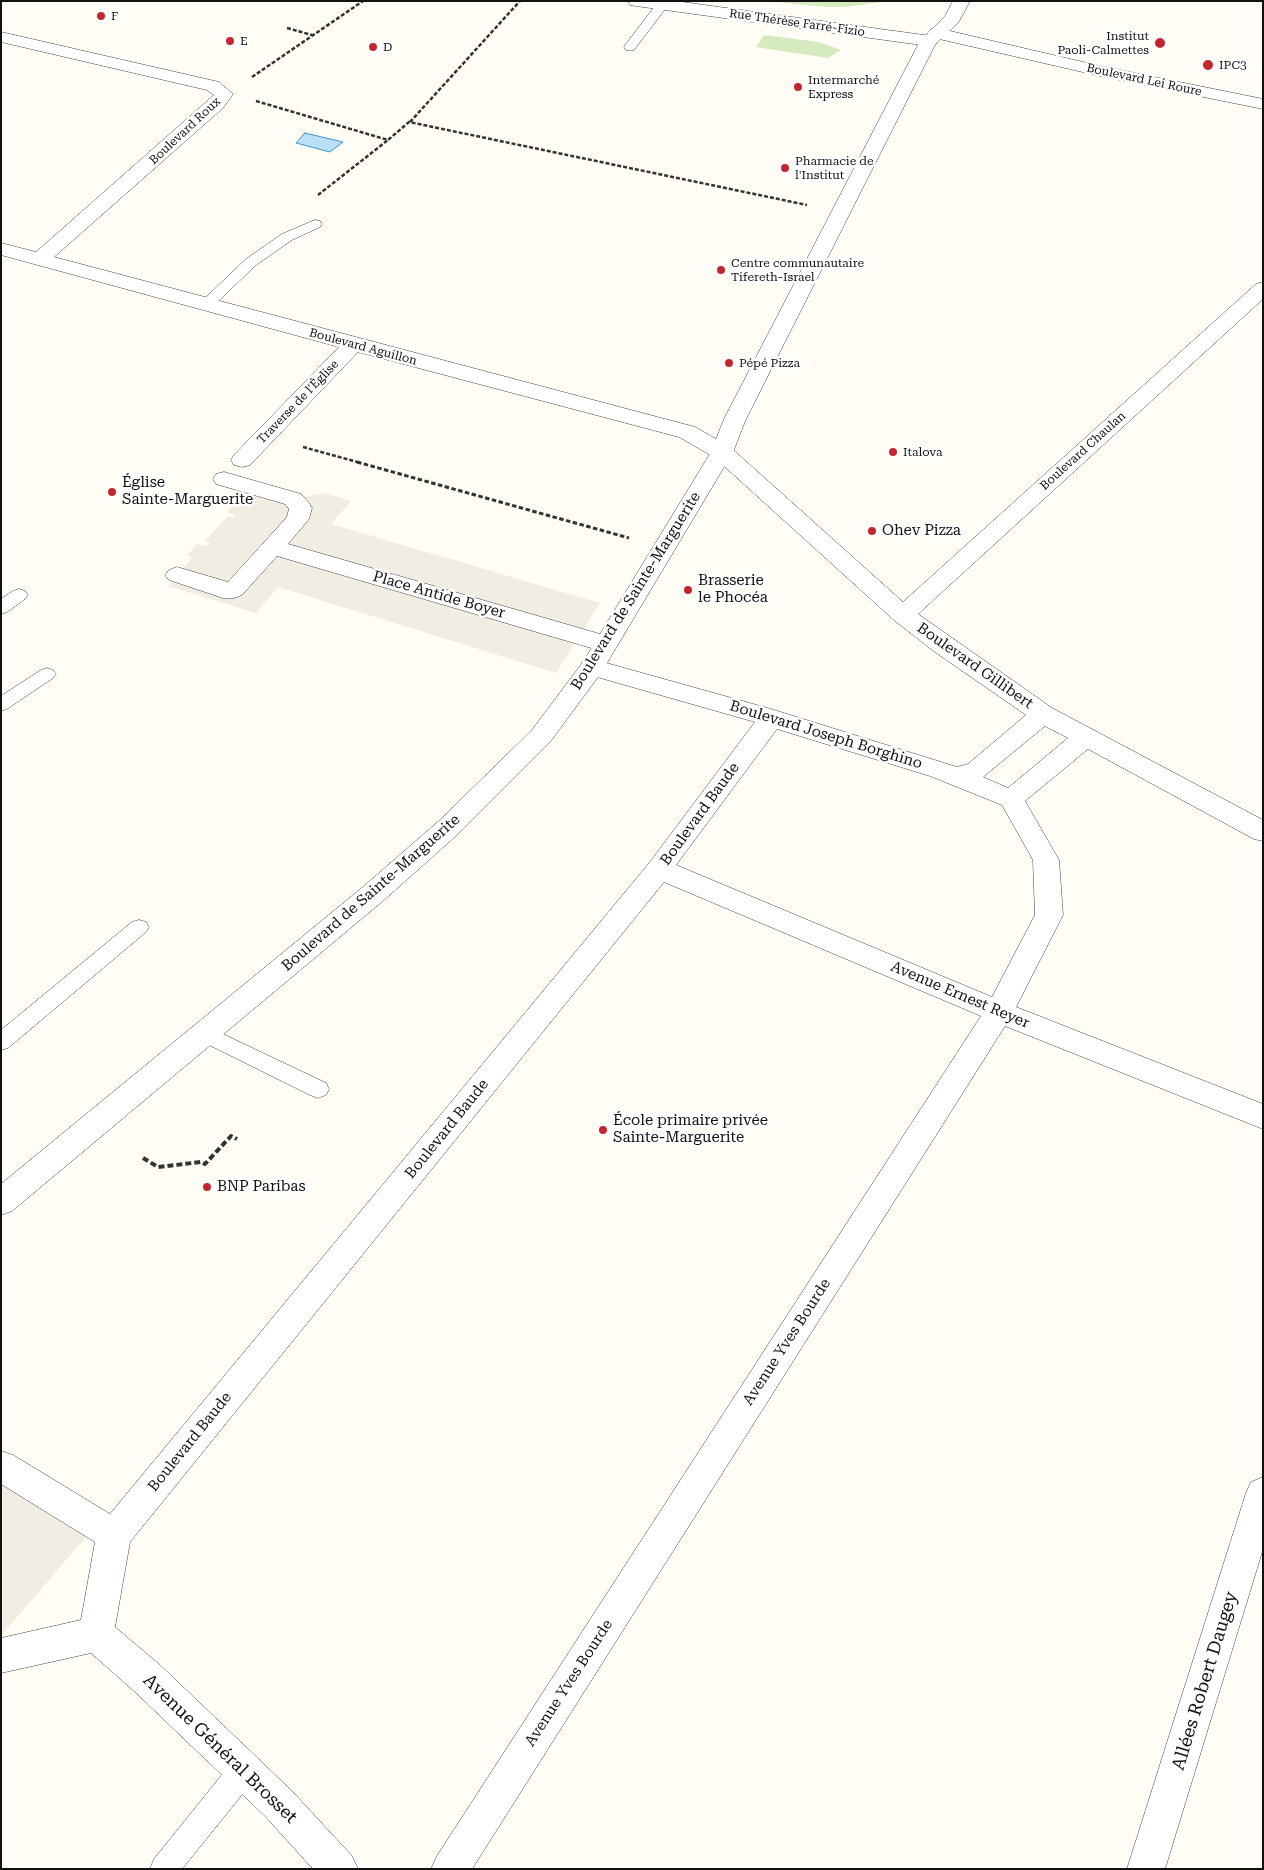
<!DOCTYPE html>
<html>
<head>
<meta charset="utf-8">
<style>
  body { margin:0 }
  #map { position:relative; width:1264px; height:1870px; overflow:hidden; background:#fffdf5; font-family:"Roboto Serif",serif }
  canvas { display:block }
  .frame { position:absolute; inset:0; border:2px solid #111; pointer-events:none }
</style>
</head>
<body>
<div id="map">
<canvas width="1264" height="1870"></canvas>
<div class="frame"></div>
</div>
<script>
const context = document.querySelector('canvas').getContext('2d');
context.lineJoin = 'round';
function fillPath(path, color) {
  context.fillStyle = color;
  context.fill(path, 'evenodd');
}
function poly(rows) {
  const path = new Path2D();
  for (const r of rows) {
    path.moveTo(r[0], r[1]);
    for (let i = 2; i < r.length; i += 2) path.lineTo(r[i], r[i + 1]);
  }
  return path;
}
function strokePath(path, color, width, dash) {
  context.strokeStyle = color;
  context.lineWidth = width;
  context.lineCap = dash ? 'butt' : 'round';
  context.setLineDash(dash || []);
  context.stroke(path);
}
function write(font, color, halo, rows, align = 'center') {
  context.font = font + ' "Roboto Serif",serif';
  context.lineWidth = 5;
  context.setLineDash([]);
  context.textBaseline = 'middle';
  context.strokeStyle = halo;
  context.fillStyle = color;
  for (const [text, x, y, turn = 0] of rows) {
    context.save();
    context.translate(x, y);
    context.rotate((+turn || 0) * Math.PI / 180);
    context.textAlign = isNaN(turn) ? turn : align;
    if (halo) context.strokeText(text, 0, 0);
    context.fillText(text, 0, 0);
    context.restore();
  }
}
fillPath(poly([
  [766,1,888,1,846,7,826,7],
  [764,35,818,42,841,50,828,58,756,47]
]), '#d5ebbd');
fillPath(poly([
  [255,488,293,499,323,493,351,501,331,524,600,603,556,673,278,587,256,613,168,586,192,558,187,555,197,544,207,546,210,543,205,541,228,516,233,518,235,515,227,512,237,500,242,501],
  [1,1466,97,1524,1,1636]
]), '#f1ede2');
const water = poly([
  [305,133,343,142,330,152,296,143,305,133]
]);
fillPath(water, '#b9e0f7');
strokePath(water, '#3f96cf', 1);
const service = poly([
  [662,1,666,2,668,5,666,8,634,50,626,50,624,47,626,44,658,2,662,1],
  [315,220,320,221,322,224,320,227,292,240,256,265,212,307,202,307,200,304,202,301,246,259,282,234,315,220],
  [19,589,25,591,28,595,25,599,7,612,1,614,1,599,13,591,19,589],
  [47,668,53,670,56,674,53,678,7,709,1,711,1,696,41,670,47,668],
  [139,920,146,922,149,927,146,932,8,1048,1,1050,1,1030,132,922,139,920],
  [206,1026,326,1083,329,1089,326,1095,318,1098,310,1095,199,1040,196,1034,199,1028,206,1026],
  [243,1758,253,1761,256,1771,253,1781,182,1869,150,1869,154,1859,233,1761,243,1758]
]);
const minor = poly([
  [628,1,675,1,931,36,928,33,931,29,937,28,1100,66,1263,99,1263,109,1100,76,935,38,938,41,935,45,929,46,636,6,630,5,628,1],
  [1,32,219,82,233,94,223,108,54,257,695,427,730,447,903,602,1256,284,1263,282,1263,299,918,614,1052,708,1263,820,1263,841,1254,839,1088,749,1025,801,1059,860,1063,915,1016,1007,1263,1104,1263,1129,1005,1026,472,1869,431,1869,437,1856,981,1016,664,882,130,1542,115,1627,160,1665,291,1790,352,1856,358,1869,313,1869,265,1816,134,1691,91,1653,1,1673,1,1638,81,1620,95,1542,1,1484,1,1451,13,1455,110,1514,650,862,755,722,583,673,580,667,583,661,592,659,771,709,957,767,968,764,1026,715,935,652,895,621,714,457,679,437,358,352,250,465,242,467,234,465,231,460,234,455,339,347,1,255,1,243,36,252,214,95,207,90,1,42,1,32],
  [1045,726,1068,738,1008,788,983,777,1045,726],
  [777,729,930,776,1002,805,1033,860,1035,915,992,997,676,865,777,729],
  [224,472,301,494,309,503,312,508,309,519,288,544,614,638,617,644,614,650,605,652,277,556,242,595,234,598,223,598,169,580,165,575,169,570,177,567,228,582,287,517,289,509,285,504,216,484,213,479,216,474,224,472],
  [1263,1477,1263,1549,1165,1869,1127,1869,1246,1493,1251,1482,1263,1477]
]);
const tertiary = poly([
  [953,1,970,1,958,23,936,43,746,419,733,452,601,673,550,742,458,834,384,900,12,1211,1,1215,1,1184,364,886,440,820,532,730,583,662,711,452,724,419,920,41,945,16,953,1]
]);
strokePath(service, '#444', 1);
strokePath(minor, '#444', 1);
strokePath(tertiary, '#444', 1);
strokePath(poly([
  [287,28,312,35],
  [252,77,363,1],
  [256,101,388,140,409,122,807,205],
  [410,122,520,1],
  [318,195,388,140],
  [303,447,361,463]
]), '#333', 2.5, [4, 2]);
strokePath(poly([
  [357,462,629,538]
]), '#333', 3, [4.5, 2.5]);
strokePath(poly([
  [143,1158,158,1167,201,1162,205,1164,231,1136,237,1139]
]), '#333', 4, [6, 3]);
fillPath(service, '#fff');
fillPath(minor, '#fff');
fillPath(tertiary, '#fff');
for (const [x, y, r, color] of [
  [101,16,5,"#c4262e"],
  [230,41,5,"#c4262e"],
  [1160,43,6,"#c4262e"],
  [373,47,5,"#c4262e"],
  [1208,65,6,"#c4262e"],
  [798,87,5,"#c4262e"],
  [785,168,5,"#c4262e"],
  [721,270,5,"#c4262e"],
  [729,363,5,"#c4262e"],
  [893,452,5,"#c4262e"],
  [112,492,5,"#c4262e"],
  [872,531,5,"#c4262e"],
  [688,590,5,"#c4262e"],
  [603,1130,5,"#c4262e"],
  [207,1187,5,"#c4262e"]
]) {
  const dot = new Path2D();
  dot.arc(x, y, r, 0, 2 * Math.PI);
  context.fillStyle = color;
  context.fill(dot);
  strokePath(dot, '#fff', 2);
}
write('12px', '#111', '#fff', [
  ["F",111,16],
  ["Institut",1149,36,"right"],
  ["Paoli-Calmettes",1149,50,"right"],
  ["E",240,41],
  ["D",383,47],
  ["IPC3",1219,65],
  ["Intermarché",808,80],
  ["Express",808,94],
  ["Pharmacie de",795,161],
  ["l'Institut",795,175],
  ["Centre communautaire",731,263],
  ["Tifereth-Israel",731,277],
  ["Pépé Pizza",739,363],
  ["Italova",903,452]
], 'left');
write('12px', '#111', '#fff', [
  ["Rue Thérèse Farré-Fizio",797,23,8],
  ["Boulevard Lei Roure",1144,80,12],
  ["Boulevard Roux",185,131,-43],
  ["Boulevard Aguillon",363,347,15],
  ["Traverse de l'Église",298,402,-46],
  ["Boulevard Chaulan",1083,451,-42]
]);
write('15px', '#111', '#fff', [
  ["Église",122,483],
  ["Sainte-Marguerite",122,500],
  ["Ohev Pizza",882,531],
  ["Brasserie",698,581],
  ["le Phocéa",698,598],
  ["École primaire privée",613,1121],
  ["Sainte-Marguerite",613,1138],
  ["BNP Paribas",217,1187]
], 'left');
write('15px', '#111', '#fff', [
  ["Boulevard de Sainte-Marguerite",636,591,-58],
  ["Place Antide Boyer",439,595,16],
  ["Boulevard Gillibert",975,666,35],
  ["Boulevard Joseph Borghino",826,735,17],
  ["Boulevard Baude",700,814,-54],
  ["Boulevard de Sainte-Marguerite",371,893,-41],
  ["Avenue Ernest Reyer",960,995,23],
  ["Boulevard Baude",447,1129,-51],
  ["Avenue Yves Bourde",787,1342,-57],
  ["Boulevard Baude",190,1442,-51],
  ["Avenue Yves Bourde",569,1683,-57]
]);
write('18px', '#111', '#fff', [
  ["Allées Robert Daugey",1205,1681,-73],
  ["Avenue Général Brosset",220,1749,44]
]);
</script>
</body>
</html>
